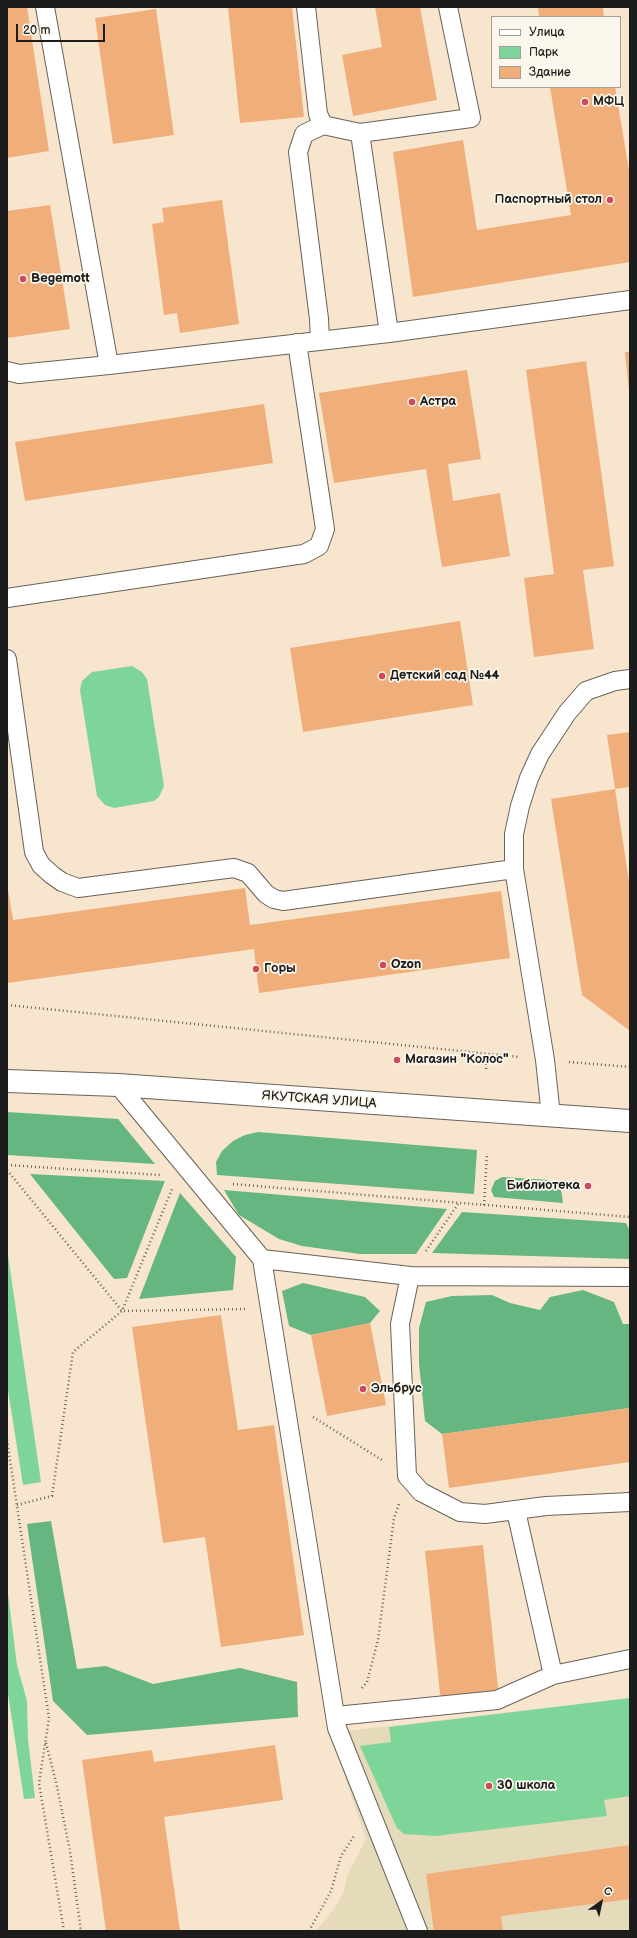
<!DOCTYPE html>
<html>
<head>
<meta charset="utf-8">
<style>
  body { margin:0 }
  #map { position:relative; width:637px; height:1938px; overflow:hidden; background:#f7e5ce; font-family:"Balsamiq Sans",sans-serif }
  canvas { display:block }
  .frame { position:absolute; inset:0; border:8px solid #1c1c1c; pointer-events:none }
  .legend { position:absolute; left:491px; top:16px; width:130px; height:72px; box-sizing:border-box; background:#fbf7ec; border:1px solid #a29f99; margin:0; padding:5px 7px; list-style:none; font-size:12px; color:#1c1c1c }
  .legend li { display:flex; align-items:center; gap:8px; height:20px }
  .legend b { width:20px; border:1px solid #a29f99 }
  .north { position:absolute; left:581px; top:1882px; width:40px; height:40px; -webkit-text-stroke:3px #fbf7ec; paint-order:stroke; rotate:33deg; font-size:11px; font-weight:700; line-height:16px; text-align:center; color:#1c1c1c }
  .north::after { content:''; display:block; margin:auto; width:14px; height:18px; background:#1c1c1c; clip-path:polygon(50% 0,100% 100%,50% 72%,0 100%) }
  .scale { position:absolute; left:16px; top:24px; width:89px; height:18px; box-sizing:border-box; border:2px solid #1c1c1c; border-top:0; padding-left:5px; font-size:12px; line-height:14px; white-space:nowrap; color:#1c1c1c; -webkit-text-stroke:3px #fbf7ec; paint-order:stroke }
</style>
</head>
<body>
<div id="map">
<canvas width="637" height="1938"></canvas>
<div class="frame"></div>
<ul class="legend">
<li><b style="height:5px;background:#fff"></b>Улица</li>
<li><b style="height:11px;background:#7ed59a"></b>Парк</li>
<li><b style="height:11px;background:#f0af7a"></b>Здание</li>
</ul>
<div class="north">С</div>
<div class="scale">20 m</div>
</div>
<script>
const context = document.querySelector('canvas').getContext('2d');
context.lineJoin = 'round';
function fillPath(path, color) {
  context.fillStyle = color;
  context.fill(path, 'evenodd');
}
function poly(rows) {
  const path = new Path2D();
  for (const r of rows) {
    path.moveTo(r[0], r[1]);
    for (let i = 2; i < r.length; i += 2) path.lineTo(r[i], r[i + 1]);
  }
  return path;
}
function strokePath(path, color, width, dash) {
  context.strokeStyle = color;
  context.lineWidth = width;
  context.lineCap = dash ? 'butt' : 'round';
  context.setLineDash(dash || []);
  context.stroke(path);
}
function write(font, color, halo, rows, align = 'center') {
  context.font = font + ' "Balsamiq Sans",sans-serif';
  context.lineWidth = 3.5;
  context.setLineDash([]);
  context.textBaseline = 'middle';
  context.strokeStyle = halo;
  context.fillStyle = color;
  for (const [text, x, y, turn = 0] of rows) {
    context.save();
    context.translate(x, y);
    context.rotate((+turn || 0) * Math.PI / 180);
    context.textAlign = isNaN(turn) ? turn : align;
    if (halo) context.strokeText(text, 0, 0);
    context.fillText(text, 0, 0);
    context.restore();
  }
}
fillPath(poly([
  [630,1698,630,1931,316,1931,335,1908,343,1893,347,1876,366,1839,330,1733]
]), '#e5daba');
fillPath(poly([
  [132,666,142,672,147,679,164,786,159,797,154,801,114,808,105,805,97,796,80,690,82,681,92,672],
  [7,1248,41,1482,23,1485,7,1384],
  [7,1585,17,1665,27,1701,28,1740,35,1798,24,1799,7,1687],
  [630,1698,630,1796,604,1800,607,1816,435,1836,404,1834,397,1828,360,1746,391,1742,389,1727]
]), '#7ed59a');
fillPath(poly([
  [7,1112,118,1119,155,1164,7,1155],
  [258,1132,477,1150,474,1194,217,1175,216,1162,222,1151,233,1141,245,1135],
  [30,1174,165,1181,127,1278,114,1279],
  [502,1177,549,1180,561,1189,563,1203,494,1197,491,1190,495,1181],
  [224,1190,447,1209,416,1254,360,1254,302,1246,279,1239,239,1215],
  [180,1193,236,1257,233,1290,139,1299],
  [462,1212,626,1223,630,1231,630,1259,432,1253],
  [303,1283,365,1297,380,1311,370,1323,311,1335,289,1326,282,1291],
  [583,1290,614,1302,623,1324,630,1324,630,1408,442,1434,425,1421,419,1364,419,1328,426,1302,452,1296,492,1295,510,1303,540,1310,550,1297],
  [51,1521,77,1669,106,1666,153,1684,240,1668,297,1682,298,1717,87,1735,53,1701,27,1524]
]), '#66b682');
fillPath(poly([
  [7,7,27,7,49,151,7,158],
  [241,7,292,7,304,117,240,123,228,8],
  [375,7,420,7,437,100,353,116,342,55,382,47],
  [538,7,603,7,604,17,539,17],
  [156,9,174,135,113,144,95,18],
  [550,87,615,87,630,176,630,262,413,297,393,152,463,140,477,230,571,215],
  [222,200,239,324,180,333,177,313,164,315,152,224,164,222,162,208],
  [50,205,70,329,7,338,7,211],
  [625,352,630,352,630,391,629,391],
  [586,361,614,566,583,570,594,649,534,657,524,578,554,574,526,370],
  [467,370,481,459,448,464,453,501,500,493,510,556,442,567,426,469,334,483,319,393],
  [264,404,273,463,25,501,15,442],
  [460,621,473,705,303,732,290,648],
  [630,732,630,787,615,789,630,888,630,1031,582,995,551,799,615,789,607,735],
  [7,883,13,920,245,888,250,925,501,891,510,958,259,993,254,949,7,983],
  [221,1315,238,1430,274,1425,304,1635,221,1647,205,1537,163,1543,132,1327],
  [370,1323,386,1405,327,1416,311,1335],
  [630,1408,630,1462,449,1488,442,1434],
  [483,1545,499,1697,441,1703,425,1551],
  [275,1745,283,1800,164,1817,180,1931,106,1931,82,1760,152,1750,154,1762],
  [630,1845,630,1899,501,1916,503,1931,434,1931,426,1874]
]), '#f0af7a');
const service = poly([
  [45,7,109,365],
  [306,7,318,114,323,125,360,133,389,333],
  [360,133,471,118,448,7],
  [320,340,319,319,298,152,304,134,323,125],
  [7,371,19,374,109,365,389,333,630,300],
  [7,598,304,554,319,546,325,529,297,343],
  [7,659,34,852,41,865,52,875,62,882,78,888,234,868,248,873,266,894,274,899,283,901,514,869],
  [118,1085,262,1259,410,1276,630,1277],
  [551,1116,545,1060,514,869,514,834,520,806,529,778,540,754,567,713,586,691,615,681,630,679],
  [262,1259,337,1728,418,1931],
  [410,1276,400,1324,407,1476,421,1492,460,1512,485,1514,546,1506,630,1502],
  [516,1511,553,1675],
  [336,1716,497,1700,553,1675,630,1659]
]);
const tertiary = poly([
  [7,1081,118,1085,630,1121]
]);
strokePath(service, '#69625a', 20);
strokePath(tertiary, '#69625a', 24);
strokePath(poly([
  [7,1005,520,1057],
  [569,1062,630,1067],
  [486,1069,487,1054],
  [7,1165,160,1175],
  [7,1170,122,1311,245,1309],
  [233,1184,630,1217],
  [484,1205,487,1153],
  [426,1251,458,1204],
  [313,1417,382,1460],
  [7,1440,49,1718,39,1783,64,1931],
  [17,1505,52,1496,73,1352,122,1311,172,1189],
  [362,1688,367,1682,378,1640,394,1518,399,1504],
  [46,1743,56,1782,70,1851,81,1931],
  [309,1931,331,1891,341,1856,354,1836]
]), '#69625a', 2.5, [1, 3]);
strokePath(service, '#fff', 18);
strokePath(tertiary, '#fff', 22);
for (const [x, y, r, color] of [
  [585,102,4,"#d1495b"],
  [610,200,4,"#d1495b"],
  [23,279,4,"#d1495b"],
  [412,402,4,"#d1495b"],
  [382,676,4,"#d1495b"],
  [383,965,4,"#d1495b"],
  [256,969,4,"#d1495b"],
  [397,1060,4,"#d1495b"],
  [588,1186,4,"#d1495b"],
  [363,1389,4,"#d1495b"],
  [489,1786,4,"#d1495b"]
]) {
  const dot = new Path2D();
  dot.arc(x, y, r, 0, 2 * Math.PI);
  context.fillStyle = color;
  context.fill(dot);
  strokePath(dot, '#fbf7ec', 1.5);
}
write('bold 13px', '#1c1c1c', '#fbf7ec', [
  ["МФЦ",593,102],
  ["Паспортный стол",602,200,"right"],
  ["Begemott",31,279],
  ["Астра",420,402],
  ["Детский сад №44",390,676],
  ["Ozon",391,965],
  ["Горы",264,969],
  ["Магазин \"Колос\"",405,1060],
  ["Библиотека",580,1186,"right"],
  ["Эльбрус",371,1389],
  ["30 школа",497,1786]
], 'left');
write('13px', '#1c1c1c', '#fbf7ec', [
  ["ЯКУТСКАЯ УЛИЦА",319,1100,4]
]);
</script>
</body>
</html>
